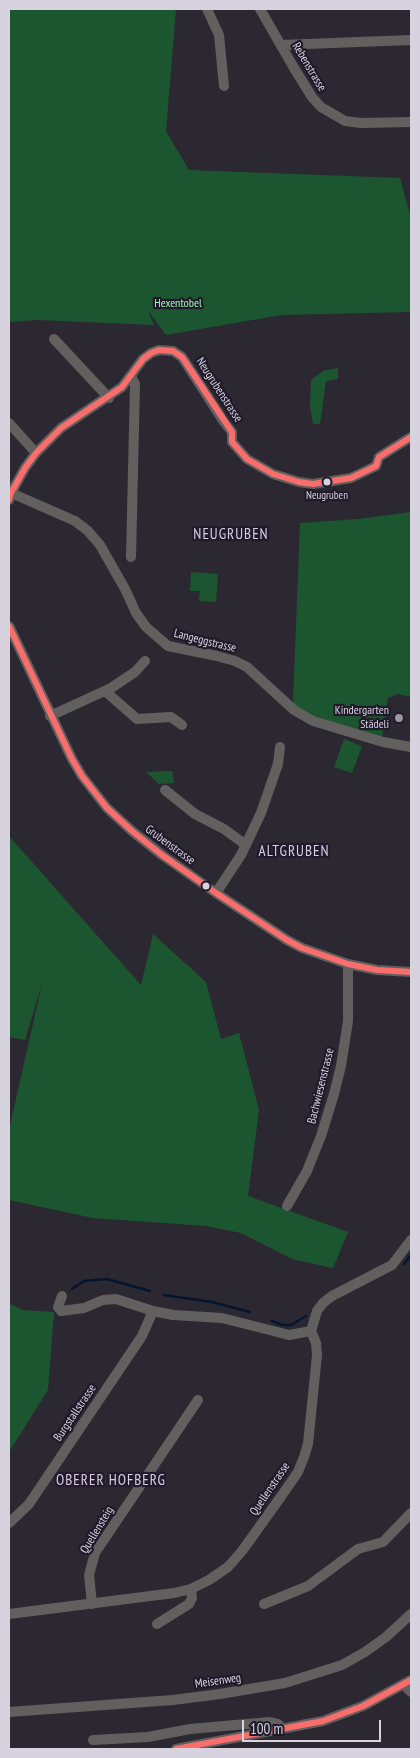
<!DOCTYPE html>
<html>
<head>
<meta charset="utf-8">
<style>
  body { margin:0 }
  #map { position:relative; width:420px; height:1758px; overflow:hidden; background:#2c2832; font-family:"PT Sans Narrow",sans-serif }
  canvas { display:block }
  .frame { position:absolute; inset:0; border:10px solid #d6d2de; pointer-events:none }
  .scale { position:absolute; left:242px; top:1720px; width:139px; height:22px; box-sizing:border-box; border:2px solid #d6d2de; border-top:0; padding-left:6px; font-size:15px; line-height:18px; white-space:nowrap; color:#d6d2de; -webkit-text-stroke:4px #211a2b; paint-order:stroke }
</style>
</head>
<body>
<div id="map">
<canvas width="420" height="1758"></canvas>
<div class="frame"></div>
<div class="scale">100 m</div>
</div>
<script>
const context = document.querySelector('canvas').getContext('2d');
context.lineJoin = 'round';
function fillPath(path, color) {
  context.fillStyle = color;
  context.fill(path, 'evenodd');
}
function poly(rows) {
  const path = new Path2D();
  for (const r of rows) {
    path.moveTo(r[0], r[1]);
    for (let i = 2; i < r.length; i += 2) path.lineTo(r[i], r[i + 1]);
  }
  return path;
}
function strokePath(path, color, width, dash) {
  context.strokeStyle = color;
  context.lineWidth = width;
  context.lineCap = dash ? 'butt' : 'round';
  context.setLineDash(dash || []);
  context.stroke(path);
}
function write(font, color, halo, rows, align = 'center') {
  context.font = font + ' "PT Sans Narrow",sans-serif';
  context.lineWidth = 4.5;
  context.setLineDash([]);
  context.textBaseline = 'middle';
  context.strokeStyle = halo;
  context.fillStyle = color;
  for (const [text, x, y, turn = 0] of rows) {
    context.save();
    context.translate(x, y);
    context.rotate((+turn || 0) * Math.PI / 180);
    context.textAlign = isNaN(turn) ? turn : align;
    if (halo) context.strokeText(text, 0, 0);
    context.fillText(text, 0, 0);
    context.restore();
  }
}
fillPath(poly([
  [9,9,176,9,166,131,189,170,400,178,411,218,411,312,281,315,166,335,148,310,154,325,38,320,9,322],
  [338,368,338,379,326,381,320,424,313,424,310,406,311,380,323,371],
  [411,512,411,697,398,694,388,698,382,739,327,724,295,707,293,702,300,523,358,519],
  [191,572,218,574,216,602,199,601,200,591,190,591],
  [344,739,362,746,352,773,334,767],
  [172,771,174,783,159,784,146,772],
  [9,836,141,985,153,934,206,982,221,1039,239,1033,259,1110,248,1196,348,1232,333,1268,292,1259,241,1233,206,1226,93,1218,9,1200,9,1130,42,984,25,1040,9,1037],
  [9,1303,22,1310,54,1312,48,1390,9,1452]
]), '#1c5630');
strokePath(poly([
  [404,1264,411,1255],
  [72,1289,84,1281,107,1279,150,1291],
  [164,1295,212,1302,250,1312],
  [272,1321,282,1325,291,1325,306,1316]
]), '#04162f', 2.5);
strokePath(poly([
  [207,9,219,35,224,86],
  [260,9,294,68,312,97,321,107,345,121,361,123,411,122],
  [281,45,411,40],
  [54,339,109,398],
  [131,376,135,384,131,557],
  [9,423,36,453],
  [9,492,75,521,88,531,100,545,125,589,136,613,146,627,168,646,217,656,235,661,247,667,294,710,313,721,383,742,411,747],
  [9,500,11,493,25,468,36,453,61,428,122,387,143,359,151,353,159,350,173,351,182,357,224,422,232,432,232,442,247,459,273,474,299,482,313,484,351,478,376,466,379,457,411,437],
  [9,626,72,759,82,776,107,808,132,831,162,855,216,893,287,940,302,948,348,964,377,970,411,972],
  [105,691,137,719,171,717,182,725],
  [50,716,111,688,135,672,145,661],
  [165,790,195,814,224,829,246,845],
  [216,893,241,855,261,813,278,764,280,747],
  [287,1206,307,1171,321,1136,334,1094,341,1066,348,1021,348,964],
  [62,1296,58,1307,61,1311,84,1308,103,1300,116,1299,153,1311,173,1315,222,1318,289,1335,311,1331],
  [9,1523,29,1504,142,1336,153,1311],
  [92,1604,89,1575,95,1553,198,1400],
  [264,1604,308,1586,358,1549,383,1542,411,1513],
  [9,1614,174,1593,191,1589,209,1580,228,1567,242,1551,280,1498,298,1472,304,1457,308,1444,317,1355,316,1343,311,1331,317,1311,323,1303,332,1296,392,1265,411,1240],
  [157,1624,189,1604,192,1598,191,1589],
  [404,1685,411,1692],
  [9,1712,173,1700,220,1694,285,1683,342,1665,365,1652,386,1637,411,1614],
  [93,1740,148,1737,190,1729,270,1722,278,1724,283,1729],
  [176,1749,323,1721,363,1706,411,1680]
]), '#62605f', 10);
strokePath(poly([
  [9,500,11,493,25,468,36,453,61,428,122,387,143,359,151,353,159,350,173,351,182,357,232,432,232,442,247,459,273,474,299,482,313,484,351,478,376,466,379,457,411,437],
  [9,626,72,759,82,776,107,808,132,831,162,855,216,893,287,940,302,948,348,964,377,970,411,972],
  [176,1749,323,1721,363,1706,411,1680]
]), '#fa6d6d', 6);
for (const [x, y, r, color] of [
  [327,482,4.5,"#d6d2de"],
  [399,718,5,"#9a96a2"],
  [206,886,4.5,"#d6d2de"]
]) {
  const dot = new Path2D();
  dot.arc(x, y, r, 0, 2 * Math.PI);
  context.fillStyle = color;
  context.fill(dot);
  strokePath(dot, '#211a2b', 2);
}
write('11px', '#d6d2de', '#211a2b', [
  ["Neugruben",327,496]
]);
write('12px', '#d6d2de', '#211a2b', [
  ["Rebenstrasse",309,67,59],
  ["Neugrubenstrasse",219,390,57],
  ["Langeggstrasse",205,641,14],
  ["Grubenstrasse",170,845,36],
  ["Bachwiesenstrasse",321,1086,-76],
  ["Burgstallstrasse",75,1413,-56],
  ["Quellenstrasse",270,1489,-56],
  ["Quellensteig",97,1530,-59],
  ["Meisenweg",218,1681,-8]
]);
write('12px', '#9cfbb2', '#211a2b', [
  ["Hexentobel",178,304]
]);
write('12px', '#d6d2de', '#211a2b', [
  ["Kindergarten",389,711],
  ["Städeli",389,725]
], 'right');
context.letterSpacing = '1px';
write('15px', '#d8cfe7', '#211a2b', [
  ["NEUGRUBEN",231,535],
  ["ALTGRUBEN",294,852],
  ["OBERER HOFBERG",111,1481]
]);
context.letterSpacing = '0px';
</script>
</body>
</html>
